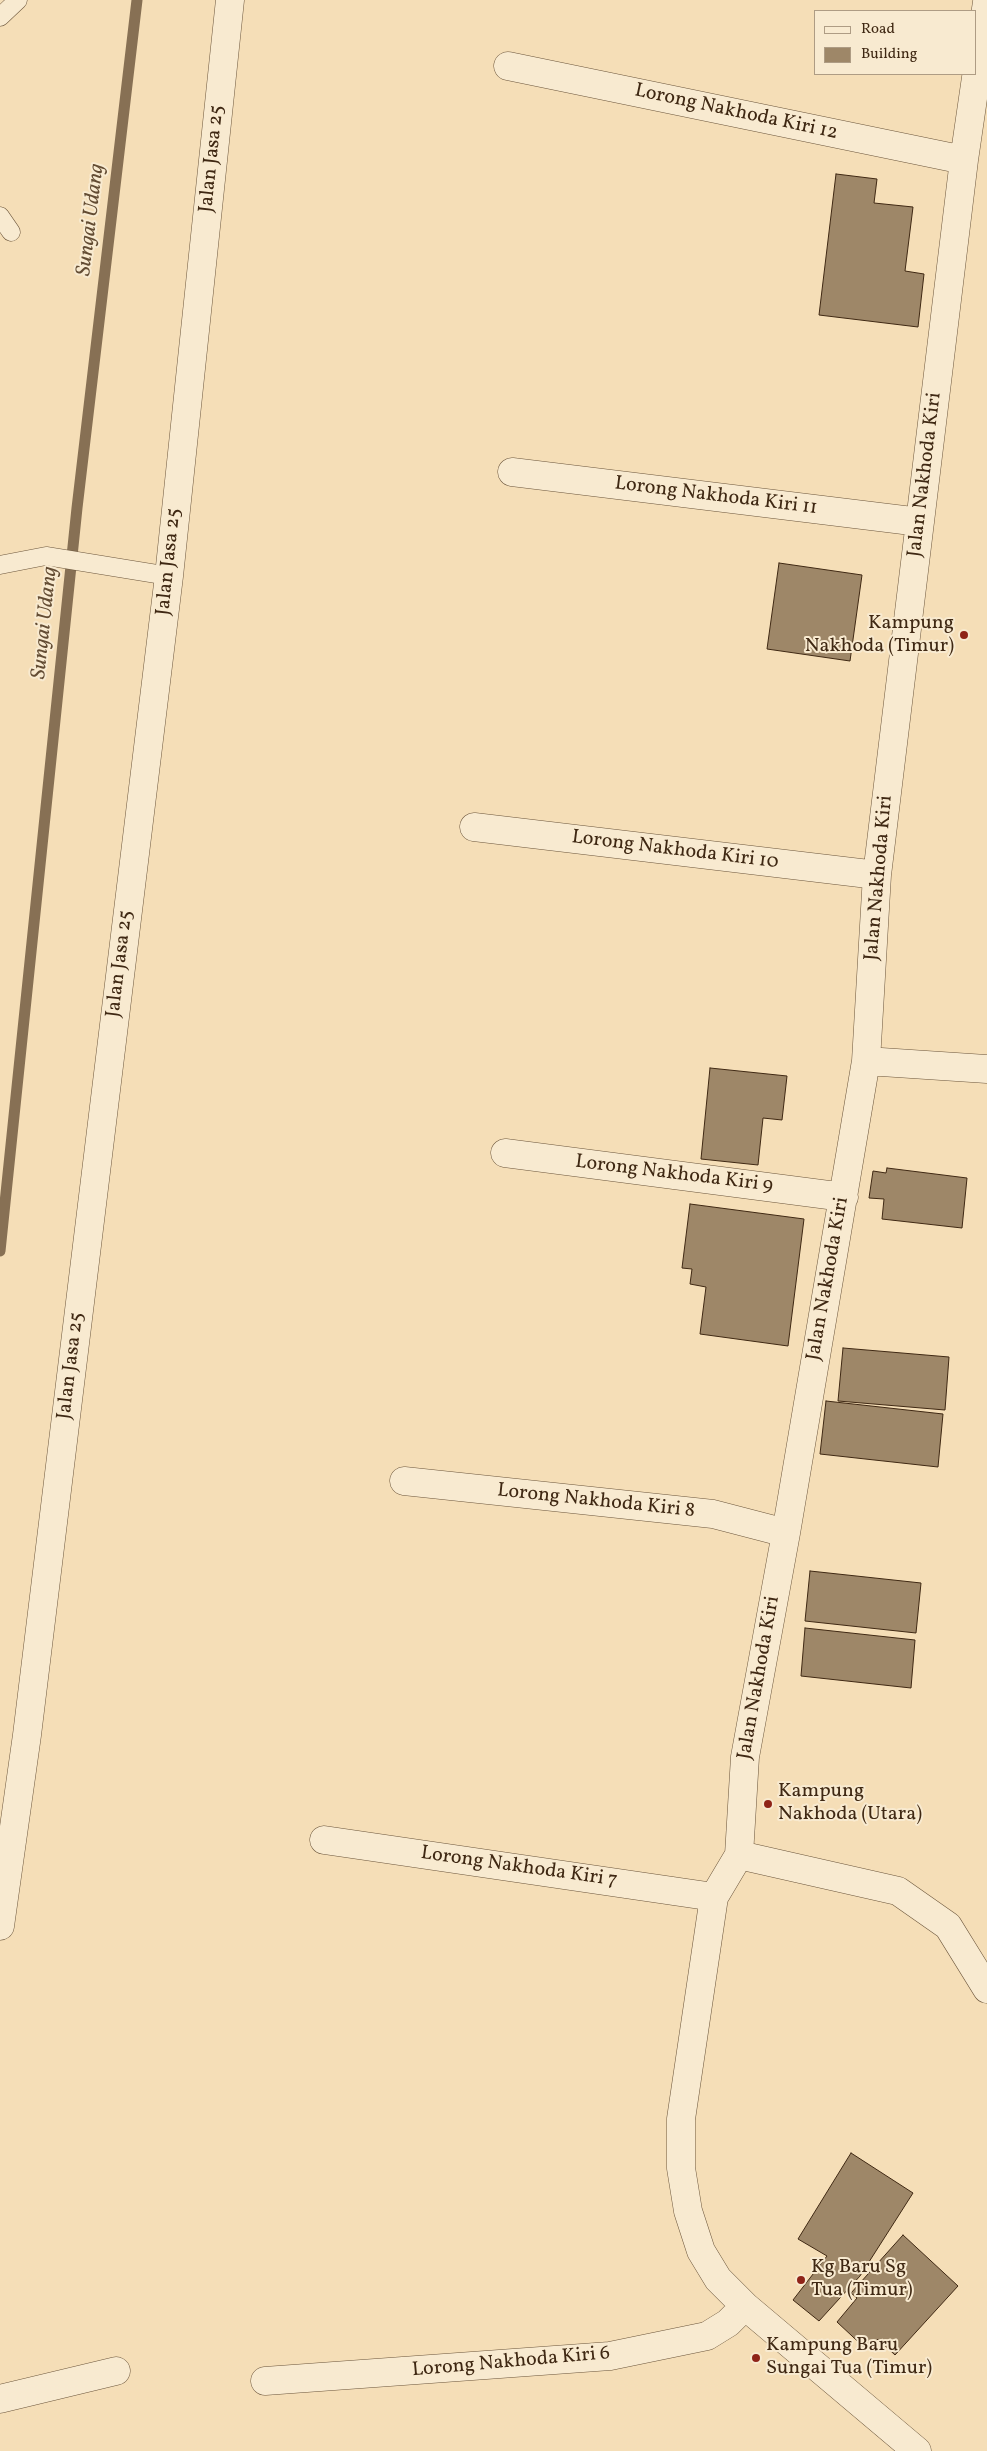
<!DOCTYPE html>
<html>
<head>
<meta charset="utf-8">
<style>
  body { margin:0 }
  #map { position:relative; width:987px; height:2451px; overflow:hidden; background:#f5deb7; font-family:Vollkorn,serif }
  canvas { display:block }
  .legend { position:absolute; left:814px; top:10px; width:162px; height:65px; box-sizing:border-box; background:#f8ead0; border:1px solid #ae9c84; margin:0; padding:6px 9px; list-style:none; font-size:15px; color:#3f2813 }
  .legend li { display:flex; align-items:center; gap:10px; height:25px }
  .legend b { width:25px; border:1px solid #ae9c84 }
</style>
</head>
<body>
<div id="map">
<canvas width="987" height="2451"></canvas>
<ul class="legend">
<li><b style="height:6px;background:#f8ead0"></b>Road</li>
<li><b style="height:14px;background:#9e8768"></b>Building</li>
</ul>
</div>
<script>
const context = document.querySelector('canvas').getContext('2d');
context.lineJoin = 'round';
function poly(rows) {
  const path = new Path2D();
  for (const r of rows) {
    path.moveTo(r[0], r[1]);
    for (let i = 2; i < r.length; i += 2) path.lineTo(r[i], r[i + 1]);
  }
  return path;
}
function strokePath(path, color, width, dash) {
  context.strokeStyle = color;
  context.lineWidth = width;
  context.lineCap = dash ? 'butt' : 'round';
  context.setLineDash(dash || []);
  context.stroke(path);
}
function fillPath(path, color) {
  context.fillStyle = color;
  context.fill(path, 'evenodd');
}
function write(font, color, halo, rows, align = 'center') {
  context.font = font + ' Vollkorn,serif';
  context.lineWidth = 4;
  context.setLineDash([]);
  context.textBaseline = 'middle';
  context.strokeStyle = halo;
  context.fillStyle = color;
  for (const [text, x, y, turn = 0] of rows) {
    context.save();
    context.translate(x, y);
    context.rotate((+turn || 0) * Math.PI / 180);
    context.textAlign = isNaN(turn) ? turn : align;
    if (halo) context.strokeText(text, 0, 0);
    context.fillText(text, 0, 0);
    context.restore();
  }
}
strokePath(poly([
  [0,1251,77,508,137,0]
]), '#877054', 11);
const building = poly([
  [836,174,877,179,874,203,913,207,905,271,924,274,918,327,819,315,836,174],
  [779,563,862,575,850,661,767,649,779,563],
  [710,1068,787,1076,782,1120,763,1118,758,1165,701,1159,710,1068],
  [887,1168,967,1178,962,1228,882,1219,884,1199,869,1198,873,1171,886,1173,887,1168],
  [690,1204,804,1219,788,1346,700,1334,706,1287,690,1284,692,1269,682,1268,690,1204],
  [843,1348,949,1357,945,1410,838,1401,843,1348],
  [826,1401,943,1414,938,1467,820,1454,826,1401],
  [810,1571,921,1583,916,1633,805,1621,810,1571],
  [805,1628,915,1640,911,1688,801,1676,805,1628],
  [851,2153,913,2193,860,2276,819,2321,793,2300,827,2256,798,2239,851,2153],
  [903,2235,958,2286,895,2355,878,2339,867,2350,837,2322,857,2298,851,2293,903,2235]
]);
fillPath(building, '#9e8768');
strokePath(building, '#3f2813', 1);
const service = poly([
  [0,17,18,0],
  [0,216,11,232],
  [0,565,46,556,169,576]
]);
const minor = poly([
  [508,66,964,160],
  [512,472,920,522],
  [474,827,877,875],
  [866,1061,987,1069],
  [505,1153,844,1197],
  [404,1481,713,1514,786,1533],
  [324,1840,714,1897],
  [739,1855,898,1891,948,1926,987,1989],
  [0,1926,27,1735,169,576,230,0],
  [265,2381,610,2356,707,2336,728,2323,745,2306],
  [0,2399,116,2371],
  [917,2451,745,2306,718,2279,701,2251,688,2211,681,2168,681,2119,714,1897,739,1855,745,1757,786,1533,866,1061,877,875,964,160,987,2]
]);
strokePath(service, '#6c563c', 19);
strokePath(minor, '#6c563c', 29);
strokePath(service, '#f8ead0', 18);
strokePath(minor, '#f8ead0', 28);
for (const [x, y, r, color] of [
  [964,635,5,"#8f2418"],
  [768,1804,5,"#8f2418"],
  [801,2280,5,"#8f2418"],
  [756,2358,5,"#8f2418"]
]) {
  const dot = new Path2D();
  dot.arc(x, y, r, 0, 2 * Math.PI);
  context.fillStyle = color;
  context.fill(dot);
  strokePath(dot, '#f8ead0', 2);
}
write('20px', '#3f2813', '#f8ead0', [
  ["Lorong Nakhoda Kiri 12",736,113,12],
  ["Jalan Jasa 25",213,159,-84],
  ["Jalan Nakhoda Kiri",926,475,-83],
  ["Lorong Nakhoda Kiri 11",716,497,7],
  ["Jalan Jasa 25",170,562,-84],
  ["Lorong Nakhoda Kiri 10",675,851,7],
  ["Jalan Nakhoda Kiri",880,878,-85],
  ["Jalan Jasa 25",121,964,-83],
  ["Lorong Nakhoda Kiri 9",674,1175,7],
  ["Jalan Nakhoda Kiri",829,1279,-80],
  ["Jalan Jasa 25",72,1366,-83],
  ["Lorong Nakhoda Kiri 8",596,1502,6],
  ["Jalan Nakhoda Kiri",760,1678,-80],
  ["Lorong Nakhoda Kiri 7",519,1868,8],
  ["Lorong Nakhoda Kiri 6",511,2363,-5]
]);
write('20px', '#3f2813', '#f8ead0', [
  ["Kampung",954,624,"right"],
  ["Nakhoda (Timur)",954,647,"right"],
  ["Kampung",778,1792],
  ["Nakhoda (Utara)",778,1815],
  ["Kg Baru Sg",811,2268],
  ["Tua (Timur)",811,2291],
  ["Kampung Baru",766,2346],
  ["Sungai Tua (Timur)",766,2369]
], 'left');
write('italic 21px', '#634c33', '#f8ead0', [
  ["Sungai Udang",92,220,-83],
  ["Sungai Udang",46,623,-84]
]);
</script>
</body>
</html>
